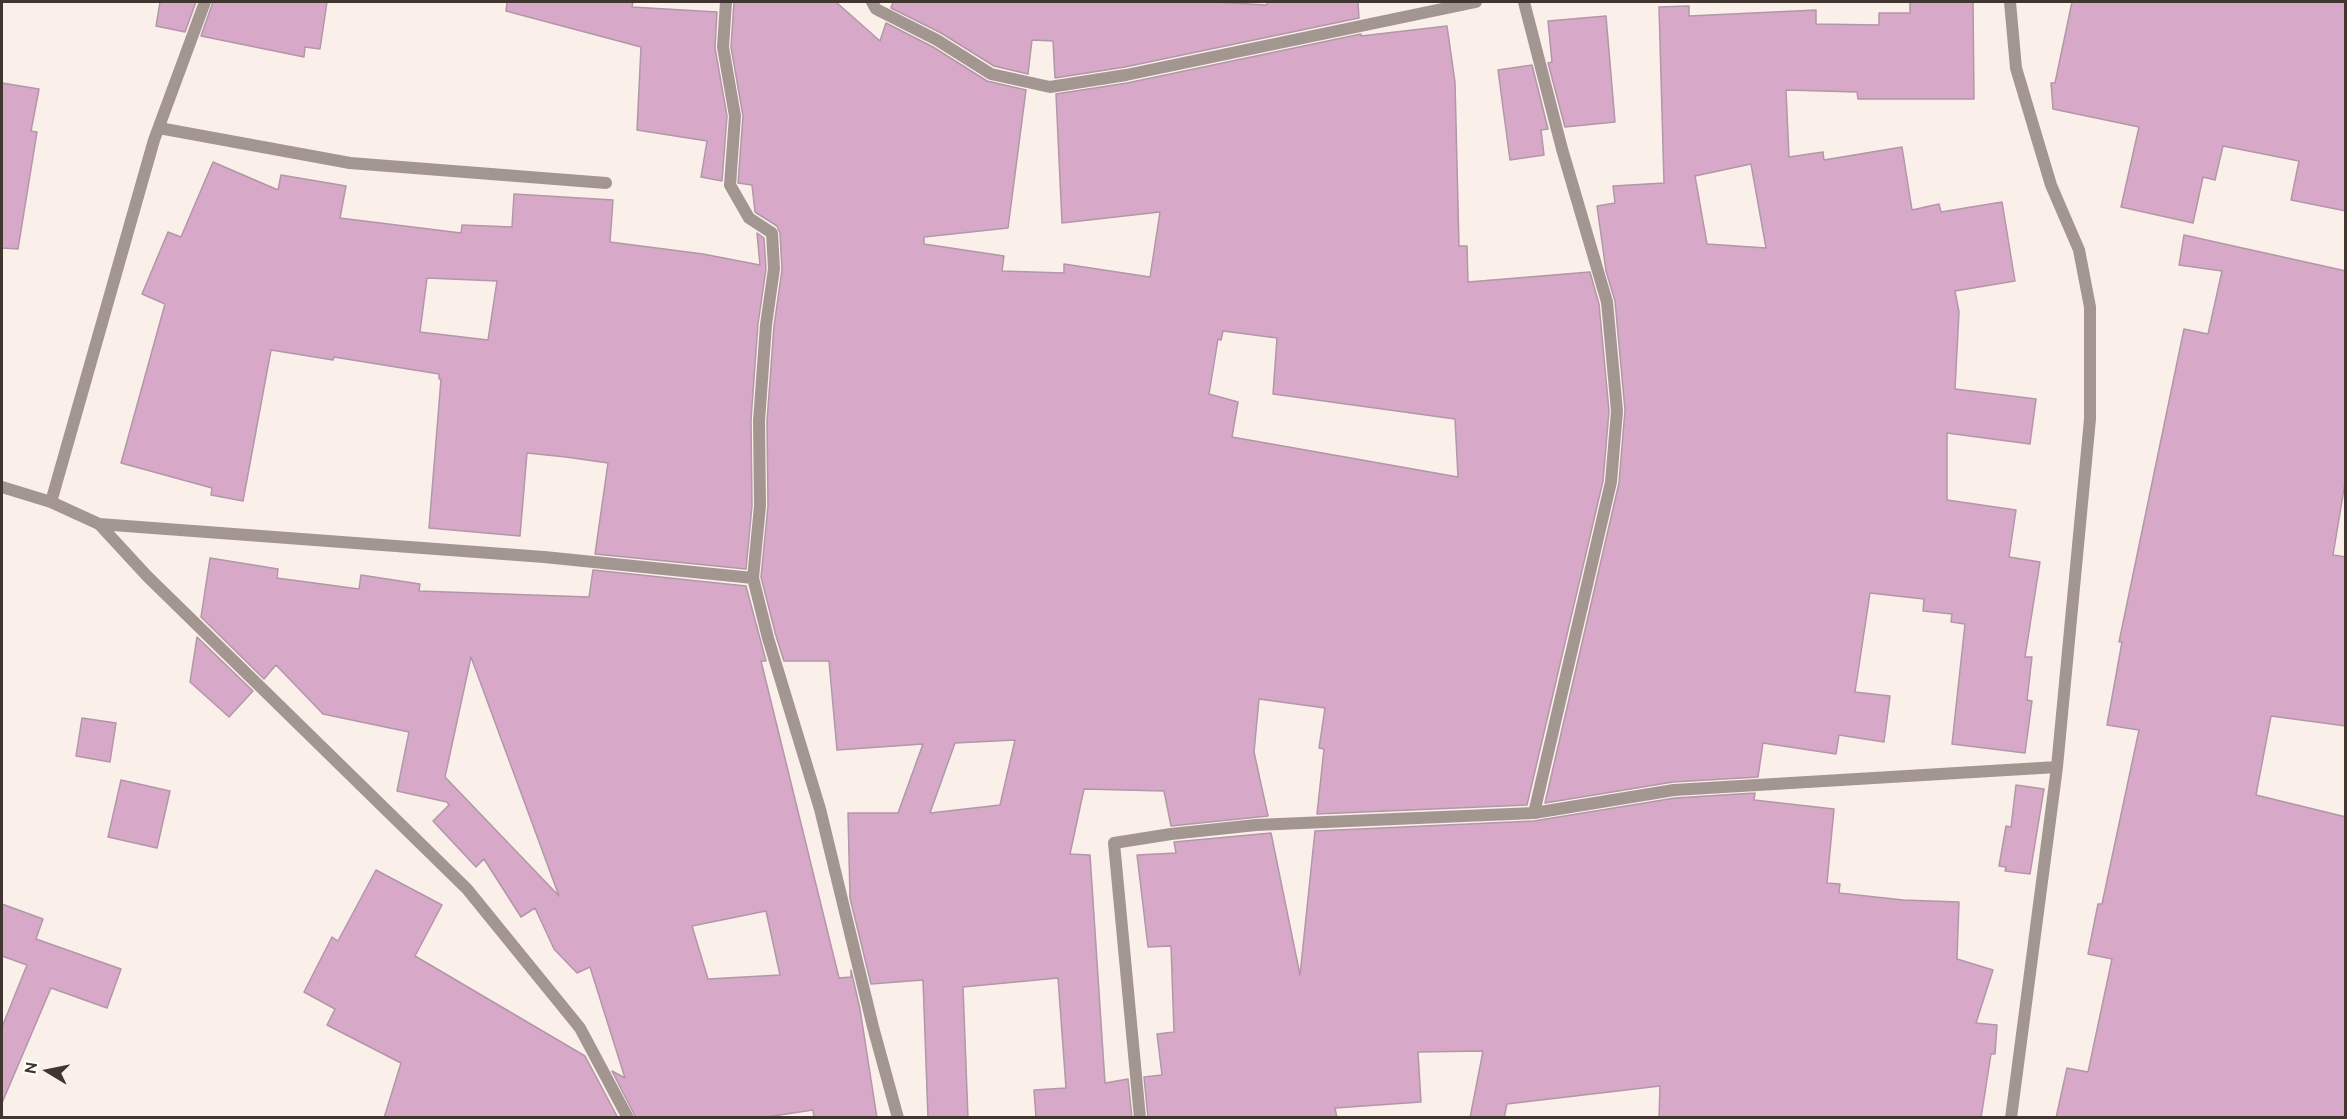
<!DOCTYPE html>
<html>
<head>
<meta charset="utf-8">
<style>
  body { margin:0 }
  #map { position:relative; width:2347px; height:1119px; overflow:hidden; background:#fbf0e9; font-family:Ubuntu,sans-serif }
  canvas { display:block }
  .frame { position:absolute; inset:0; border:3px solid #40352f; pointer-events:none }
  .north { position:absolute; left:18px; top:1041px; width:60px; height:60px; -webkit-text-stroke:4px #fff; paint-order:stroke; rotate:280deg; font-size:16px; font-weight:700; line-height:24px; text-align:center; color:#40352f }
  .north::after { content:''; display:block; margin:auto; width:21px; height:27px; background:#40352f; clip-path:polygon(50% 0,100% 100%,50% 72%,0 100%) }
</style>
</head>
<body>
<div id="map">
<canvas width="2347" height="1119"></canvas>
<div class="frame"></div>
<div class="north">N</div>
</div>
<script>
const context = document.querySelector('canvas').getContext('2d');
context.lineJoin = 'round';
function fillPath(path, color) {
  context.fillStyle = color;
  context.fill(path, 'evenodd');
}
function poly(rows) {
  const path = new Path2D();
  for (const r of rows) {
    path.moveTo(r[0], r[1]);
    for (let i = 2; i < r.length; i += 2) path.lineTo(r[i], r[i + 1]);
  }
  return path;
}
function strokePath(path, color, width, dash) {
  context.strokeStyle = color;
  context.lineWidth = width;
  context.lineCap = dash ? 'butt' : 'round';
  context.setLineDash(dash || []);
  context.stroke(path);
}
const building = poly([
  [160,2,196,2,185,32,156,26,160,2],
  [213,2,327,2,320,49,305,47,304,57,201,36,213,2],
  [507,2,633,2,632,7,717,12,715,48,727,116,722,181,701,177,707,141,637,130,641,47,506,11,507,2],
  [734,2,836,2,880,41,886,23,933,47,987,81,1026,90,1008,228,924,237,924,244,1004,256,1002,271,1064,273,1064,264,1150,277,1160,212,1062,223,1056,94,1127,83,1361,34,1361,36,1447,26,1455,82,1459,246,1467,246,1468,282,1590,272,1599,304,1609,411,1603,481,1527,805,1317,814,1324,749,1319,748,1325,708,1259,699,1254,752,1268,816,1171,826,1164,791,1084,789,1070,854,1090,855,1105,1083,1128,1079,1132,1118,1036,1118,1034,1090,1066,1088,1058,978,963,987,968,1118,928,1118,923,980,871,984,850,898,848,813,898,813,923,744,837,750,829,661,784,661,776,636,761,577,768,506,767,421,774,326,782,270,780,233,777,226,755,212,752,185,738,183,743,116,731,47,734,2],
  [1223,331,1277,338,1273,394,1455,419,1458,477,1232,437,1238,402,1209,394,1218,339,1221,340,1223,331],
  [1015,740,1000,805,930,813,955,743,1015,740],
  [893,2,1214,2,1267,5,1267,2,1358,2,1359,18,1125,67,1055,78,1053,41,1032,40,1028,74,994,66,941,33,891,8,893,2],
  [1910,2,1973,2,1974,99,1858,99,1857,92,1786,90,1789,157,1823,152,1824,160,1902,147,1912,210,1939,204,1941,212,2002,202,2015,281,1955,291,1959,312,1955,389,2036,399,2030,444,1947,433,1947,500,2016,510,2009,557,2040,562,2025,657,2032,657,2027,700,2032,701,2025,753,1952,744,1965,624,1951,622,1952,614,1923,611,1924,599,1870,593,1855,692,1890,696,1884,742,1839,735,1836,754,1763,743,1758,777,1673,782,1545,803,1619,483,1625,410,1615,301,1606,271,1597,206,1615,203,1613,186,1664,183,1659,7,1689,6,1689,16,1816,10,1816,24,1879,25,1879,13,1910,13,1910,2],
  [1751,164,1766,248,1707,244,1695,176,1751,164],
  [2072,2,2346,2,2346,211,2291,200,2299,161,2223,146,2215,180,2203,177,2193,223,2121,207,2139,127,2053,109,2051,83,2055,83,2072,2],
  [1606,16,1615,122,1565,127,1548,63,1552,62,1548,21,1606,16],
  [1532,65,1548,129,1541,130,1544,155,1510,160,1498,70,1532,65],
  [2,83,39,89,31,131,37,132,18,249,2,248,2,83],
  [213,162,278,190,281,175,346,186,340,218,461,233,462,225,512,227,514,194,613,200,610,242,703,254,760,265,757,233,764,238,766,269,758,324,751,420,752,506,746,569,595,554,608,463,566,457,527,453,520,536,429,528,441,379,439,379,439,374,334,357,333,360,271,350,243,501,211,495,212,488,121,463,165,304,142,294,168,232,181,237,213,162],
  [427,278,497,281,488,340,420,332,427,278],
  [2184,235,2346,271,2346,477,2333,555,2346,557,2346,726,2271,716,2256,795,2346,817,2346,1118,2056,1118,2067,1068,2088,1072,2112,959,2088,954,2098,904,2102,904,2139,730,2107,725,2122,642,2119,642,2184,329,2208,334,2222,271,2179,265,2184,235],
  [210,558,278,569,277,578,359,589,361,575,420,584,419,591,589,597,593,570,746,586,766,661,761,661,839,978,851,977,851,970,860,1009,877,1118,814,1118,813,1110,760,1118,636,1118,612,1071,625,1078,590,967,577,973,554,949,535,908,521,917,484,859,476,867,433,821,449,805,447,802,397,791,409,732,323,714,276,665,264,679,201,617,210,558],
  [471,657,559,896,445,777,471,657],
  [766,911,780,975,708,979,692,926,766,911],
  [197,637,253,691,229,717,190,682,197,637],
  [82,718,116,723,110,762,76,756,82,718],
  [121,780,170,791,157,848,108,837,121,780],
  [2016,785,2044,789,2030,874,2005,871,2006,867,1999,866,2006,826,2011,827,2016,785],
  [1755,793,1754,800,1834,809,1827,883,1840,884,1839,893,1903,900,1959,902,1957,959,1993,970,1976,1023,1997,1025,1995,1054,1991,1054,1981,1118,1659,1118,1660,1086,1507,1104,1504,1118,1470,1118,1483,1051,1418,1052,1421,1102,1335,1108,1337,1118,1148,1118,1144,1077,1162,1075,1157,1034,1174,1032,1171,946,1148,947,1137,855,1176,853,1174,842,1271,833,1300,975,1315,831,1534,821,1675,798,1755,793],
  [376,870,442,905,415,956,585,1056,618,1118,384,1118,401,1063,327,1025,335,1009,304,992,332,937,338,941,376,870],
  [2,904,43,919,36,939,121,969,107,1008,51,988,2,1103,2,1027,27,965,2,956,2,904]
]);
fillPath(building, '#d8a8c8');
strokePath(building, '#b197a8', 1.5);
strokePath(poly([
  [726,2,723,47,735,116,730,185,749,218,772,233,774,269,766,325,759,421,760,506,753,578,768,638,820,809,873,1027,898,1118],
  [872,2,876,9,937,40,991,74,1050,87,1126,75,1476,2],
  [1524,2,1562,149,1607,302,1617,411,1611,482,1534,813],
  [2010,2,2016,68,2051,185,2079,250,2090,307,2090,419,2057,767,2011,1118],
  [159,128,350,163,606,183],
  [2,487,51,502,99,524,147,576,467,889,580,1028,628,1118],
  [51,502,154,140,205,2],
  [99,524,544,557,753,578],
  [1140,1118,1114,843,1171,834,1256,825,1534,813,1674,790,2057,767]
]), '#a39691', 12);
</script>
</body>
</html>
